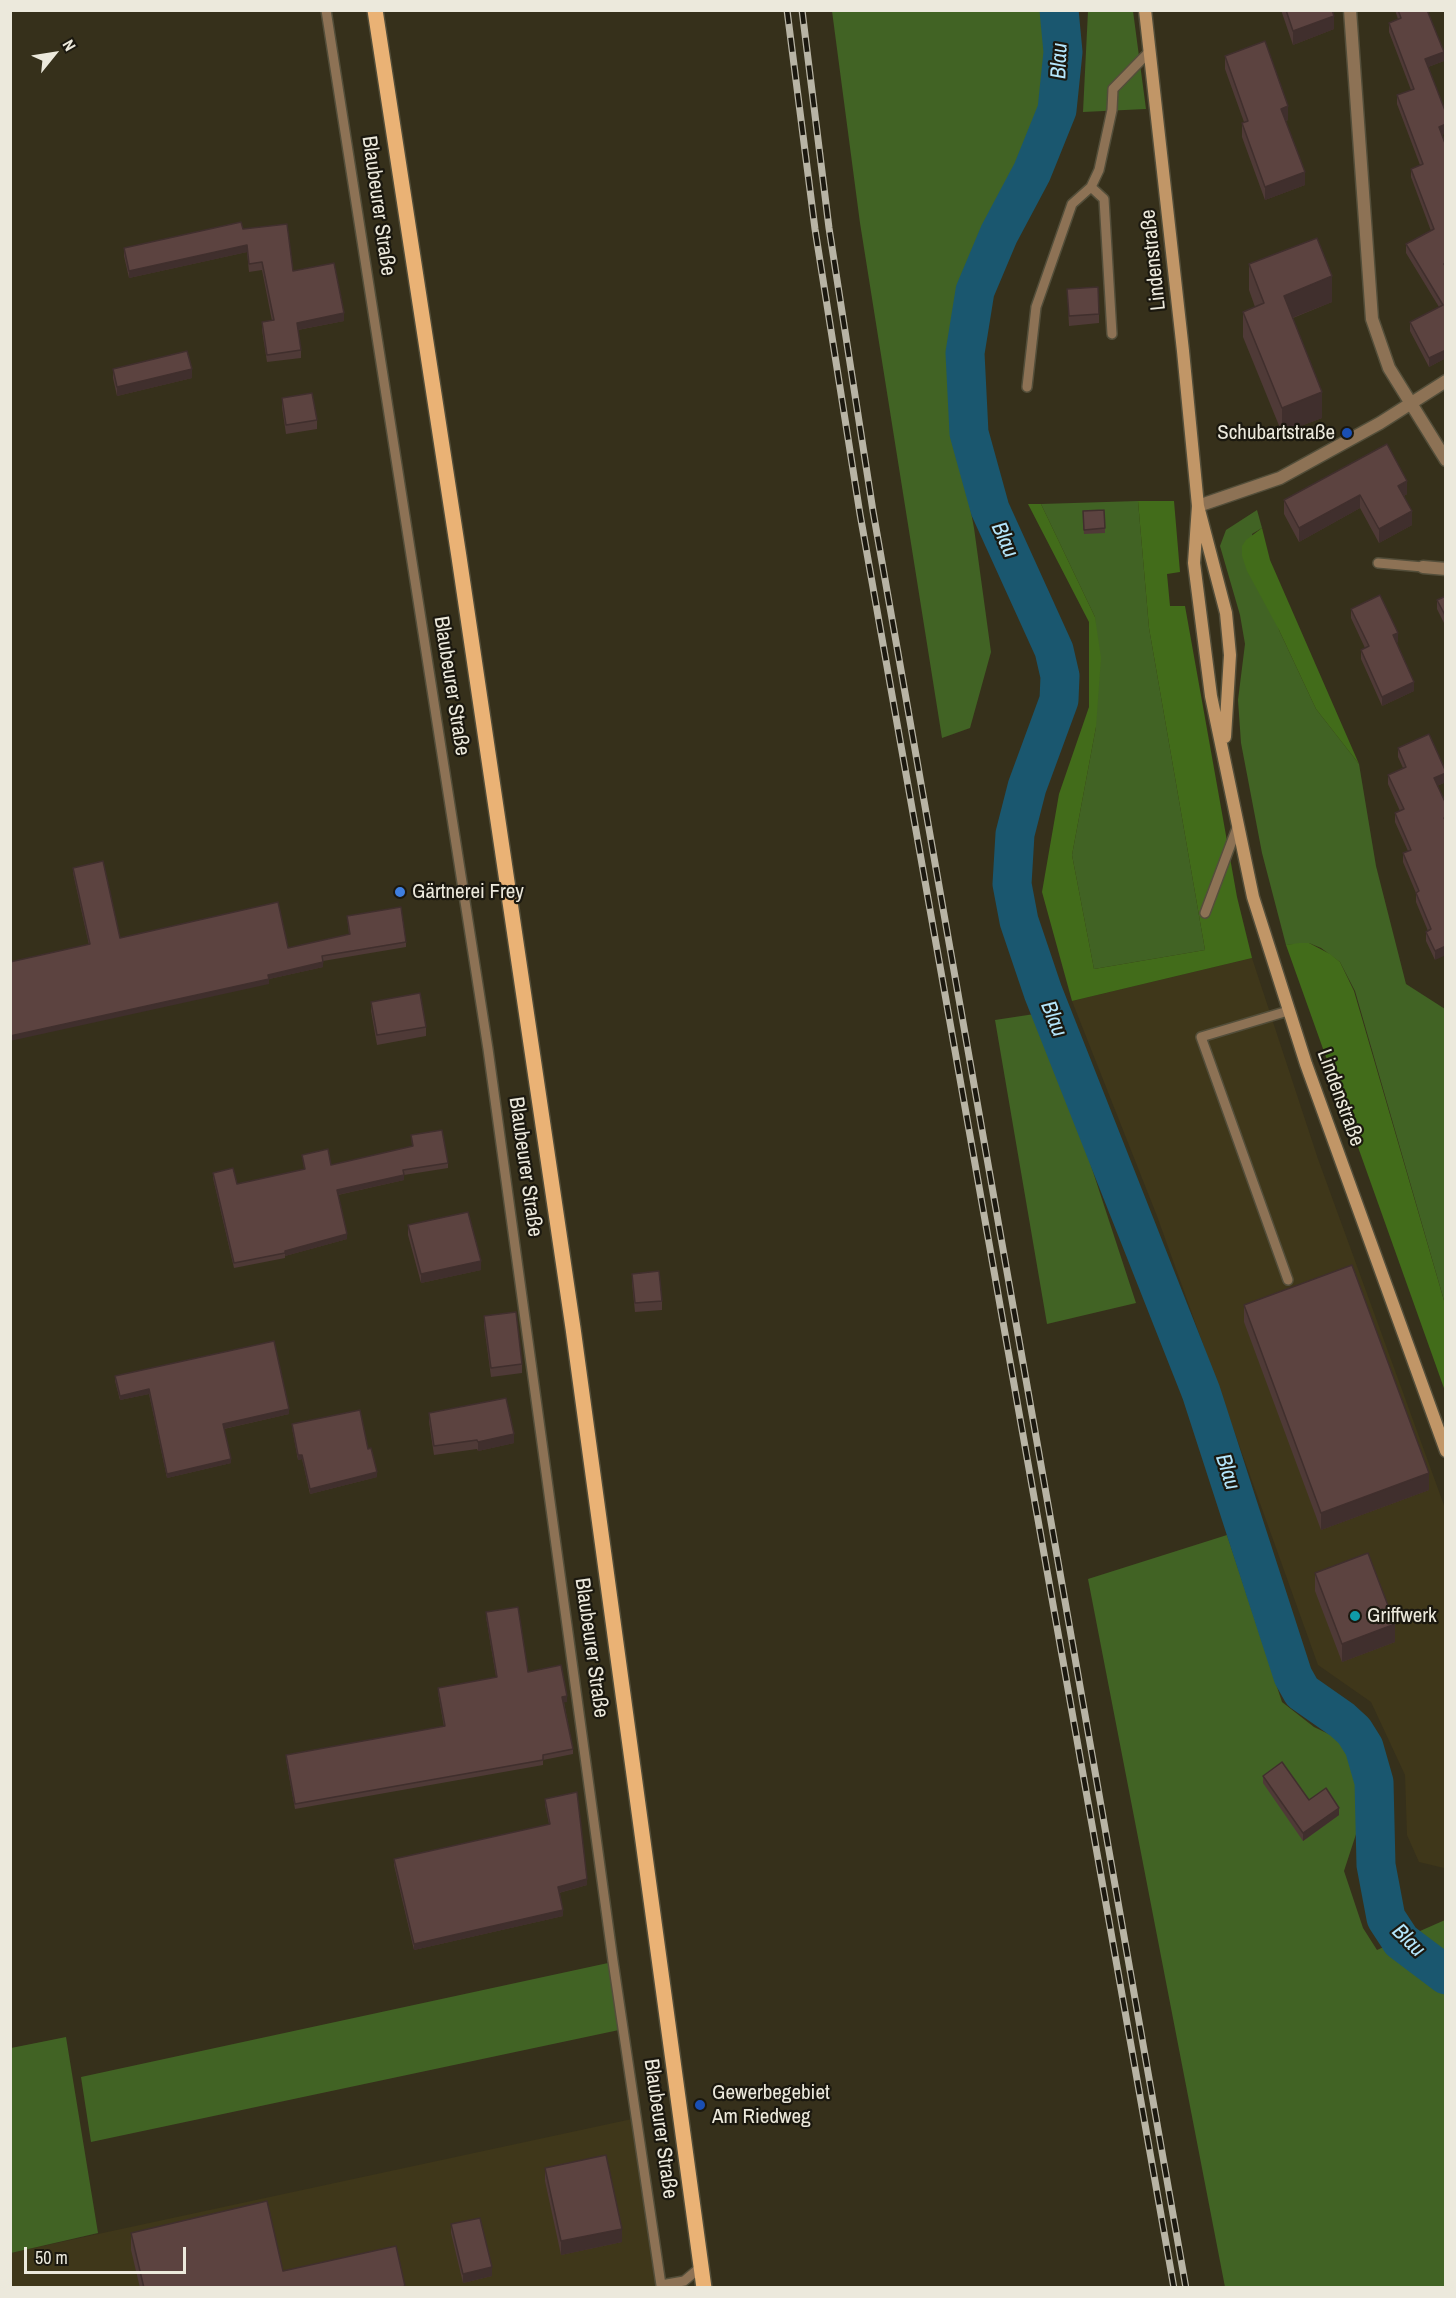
<!DOCTYPE html>
<html>
<head>
<meta charset="utf-8">
<style>
  body { margin:0 }
  #map { position:relative; width:1456px; height:2298px; overflow:hidden; background:#36301b; font-family:"Archivo Narrow",sans-serif }
  canvas { display:block }
  .frame { position:absolute; inset:0; border:12px solid #ece9dc; pointer-events:none }
  .north { position:absolute; left:24px; top:24px; width:60px; height:60px; -webkit-text-stroke:4px #1b180f; paint-order:stroke; rotate:60deg; font-size:16px; font-weight:700; line-height:24px; text-align:center; color:#ece9dc }
  .north::after { content:''; display:block; margin:auto; width:21px; height:27px; background:#ece9dc; clip-path:polygon(50% 0,100% 100%,50% 72%,0 100%) }
  .scale { position:absolute; left:24px; top:2247px; width:162px; height:27px; box-sizing:border-box; border:3px solid #ece9dc; border-top:0; padding-left:8px; font-size:18px; line-height:21px; white-space:nowrap; color:#ece9dc; -webkit-text-stroke:4px #1b180f; paint-order:stroke }
</style>
</head>
<body>
<div id="map">
<canvas width="1456" height="2298"></canvas>
<div class="frame"></div>
<div class="north">N</div>
<div class="scale">50 m</div>
</div>
<script>
const context = document.querySelector('canvas').getContext('2d');
context.lineJoin = 'round';
function fillPath(path, color) {
  context.fillStyle = color;
  context.fill(path, 'evenodd');
}
function poly(rows) {
  const path = new Path2D();
  for (const r of rows) {
    path.moveTo(r[0], r[1]);
    for (let i = 2; i < r.length; i += 2) path.lineTo(r[i], r[i + 1]);
  }
  return path;
}
function strokePath(path, color, width, dash) {
  context.strokeStyle = color;
  context.lineWidth = width;
  context.lineCap = dash ? 'butt' : 'round';
  context.setLineDash(dash || []);
  context.stroke(path);
}
function write(font, color, halo, rows, align = 'center') {
  context.font = font + ' "Archivo Narrow",sans-serif';
  context.lineWidth = 4.5;
  context.setLineDash([]);
  context.textBaseline = 'middle';
  context.strokeStyle = halo;
  context.fillStyle = color;
  for (const [text, x, y, turn = 0] of rows) {
    context.save();
    context.translate(x, y);
    context.rotate((+turn || 0) * Math.PI / 180);
    context.textAlign = isNaN(turn) ? turn : align;
    if (halo) context.strokeText(text, 0, 0);
    context.fillText(text, 0, 0);
    context.restore();
  }
}
fillPath(poly([
  [1252,958,1318,1159,1445,1508,1444,1868,1419,1862,1407,1835,1405,1775,1371,1702,1318,1665,1157,1216,1072,1001],
  [632,2119,656,2287,11,2287,10,2253]
]), '#3f371a');
fillPath(poly([
  [832,11,1047,11,1054,52,1047,104,1026,164,967,272,951,351,956,434,974,528,991,652,970,728,942,738,860,223],
  [1088,11,1133,11,1146,109,1083,112],
  [1138,501,1149,628,1205,950,1094,969,1072,855,1096,727,1095,617,1041,504],
  [1257,510,1262,528,1252,534,1279,630,1316,709,1359,764,1376,866,1406,984,1445,1009,1445,1304,1355,991,1340,962,1321,948,1309,943,1286,945,1262,853,1241,743,1238,700,1245,644,1240,615,1220,546,1226,530],
  [1041,1013,1136,1303,1047,1324,995,1020],
  [1227,1535,1282,1702,1314,1727,1337,1738,1349,1758,1360,1796,1359,1825,1344,1871,1363,1928,1377,1950,1445,1920,1445,2287,1225,2287,1088,1579],
  [608,1963,619,2030,91,2142,81,2077],
  [66,2037,98,2233,11,2253,11,2048]
]), '#416324');
fillPath(poly([
  [1138,501,1174,501,1180,572,1167,574,1170,606,1185,606,1237,897,1252,958,1072,1001,1042,892,1059,794,1089,707,1089,622,1028,504,1041,504,1095,617,1101,658,1096,727,1072,855,1094,969,1205,950,1149,628],
  [1262,528,1270,560,1359,764,1316,709,1279,630,1247,571,1242,556,1242,546,1246,540],
  [1299,943,1309,943,1330,954,1340,962,1354,991,1445,1304,1445,1391,1286,945]
]), '#426c1a');
strokePath(poly([
  [1059,10,1063,52,1057,110,1032,172,999,234,975,291,965,353,969,433,990,509,1054,650,1060,676,1059,700,1027,787,1015,834,1012,884,1019,921,1043,992,1201,1392,1293,1676,1302,1692,1342,1720,1354,1731,1364,1747,1374,1782,1376,1865,1386,1918,1401,1941,1446,1975]
]), '#1a576f', 39);
const lane = poly([
  [326,10,488,1049,613,1961,661,2285,684,2281,702,2266],
  [1091,187,1104,199,1112,334],
  [1027,387,1036,307,1072,204,1091,187,1099,170,1112,110,1113,89,1150,51],
  [1378,563,1423,567],
  [1205,913,1238,825],
  [1288,1280,1201,1037,1288,1011]
]);
const street = poly([
  [1350,10,1372,319,1389,368,1446,460],
  [1198,506,1280,478,1380,423,1446,381],
  [1423,567,1446,569]
]);
const secondary = poly([
  [1145,10,1183,351,1198,506,1226,613,1230,655,1225,737],
  [1198,506,1194,563,1211,696,1253,897,1306,1064,1446,1451]
]);
const primary = poly([
  [375,10,459,557,573,1328,704,2288]
]);
strokePath(lane, '#534e3a', 12);
strokePath(street, '#534e3a', 15);
strokePath(secondary, '#534e3a', 15);
strokePath(primary, '#534e3a', 18);
strokePath(lane, '#8d7255', 9);
strokePath(street, '#8d7255', 12);
strokePath(secondary, '#c19667', 12);
strokePath(primary, '#eab275', 15);
const rail = poly([
  [787,10,815,229,860,514,1174,2288],
  [802,10,829,228,873,511,1186,2288]
]);
strokePath(rail, '#b8b4a5', 7);
strokePath(rail, '#1b180f', 4.5, [14]);
fillPath(poly([
  [1281,10,1332,10,1334,29,1293,45],
  [1395,10,1427,10,1444,61,1428,67,1446,113,1446,133,1442,135,1446,358,1429,367,1410,331,1410,322,1439,307,1406,253,1406,244,1431,231,1411,177,1411,169,1420,165,1397,104,1397,95,1411,90,1389,32,1389,23,1398,19],
  [1225,56,1288,120,1286,121,1305,185,1265,200,1242,137,1242,123,1244,122,1225,69],
  [243,229,293,271,344,321,298,330,301,350,301,358,267,362,262,330,262,322,272,321,262,270,249,272,247,252,129,278,124,256,124,248],
  [1249,264,1332,302,1293,318,1322,418,1282,433,1243,337,1243,312,1255,307,1249,290],
  [1067,289,1099,314,1099,323,1069,326],
  [113,369,192,378,117,396,113,378],
  [282,398,317,420,317,429,286,434,282,407],
  [1387,444,1407,494,1404,496,1412,525,1379,543,1360,508,1299,542,1284,514,1284,500],
  [1083,516,1105,528,1105,533,1084,534],
  [1446,596,1446,627,1437,609,1437,600],
  [1351,609,1398,642,1396,643,1414,691,1382,706,1361,659,1361,650,1365,648,1351,618],
  [1398,748,1446,772,1446,782,1437,786,1435,960,1426,941,1426,932,1428,931,1416,902,1416,893,1403,862,1403,853,1408,851,1395,822,1395,813,1400,811,1388,784,1388,775,1403,768,1398,757],
  [73,868,120,938,288,948,349,934,347,916,406,942,406,947,323,961,323,967,269,979,269,984,89,945,73,873],
  [371,1002,426,1027,426,1036,377,1045,371,1011],
  [411,1135,448,1163,448,1168,404,1175,404,1180,338,1195,347,1239,285,1256,285,1258,234,1268,213,1178,213,1173,237,1184,304,1169,302,1155,331,1165,412,1146],
  [408,1225,481,1270,421,1283,408,1235],
  [632,1274,662,1301,662,1310,635,1312,632,1283],
  [1244,1305,1429,1490,1321,1530,1244,1322],
  [484,1316,522,1364,522,1373,491,1377,484,1325],
  [115,1376,289,1414,224,1429,231,1463,167,1478,149,1394,120,1400,115,1381],
  [429,1413,514,1443,478,1451,477,1449,434,1455,429,1422],
  [292,1424,368,1449,377,1477,310,1494,302,1459,298,1460,292,1428],
  [1315,1573,1395,1642,1342,1662,1315,1591],
  [486,1612,528,1672,567,1702,564,1702,573,1749,573,1754,543,1760,543,1765,295,1809,286,1760,286,1755,444,1727,438,1693,438,1688,496,1677,486,1617],
  [1263,1776,1309,1800,1339,1815,1303,1841,1263,1783],
  [545,1799,587,1885,559,1893,563,1916,414,1950,394,1865,394,1859,549,1824,545,1805],
  [545,2168,622,2242,561,2255,545,2181],
  [451,2224,492,2276,463,2283,451,2233],
  [131,2233,283,2271,405,2288,140,2288,131,2250]
]), '#4f3a37');
fillPath(poly([
  [1334,16,1334,29,1293,45,1293,31],
  [1444,52,1444,61,1425,68,1425,59],
  [1288,106,1288,120,1281,122,1281,109],
  [1446,124,1446,133,1439,136,1439,127],
  [1305,172,1305,185,1265,200,1265,187],
  [247,245,247,252,129,278,129,271],
  [1332,276,1332,302,1284,321,1284,296],
  [344,313,344,321,297,330,297,323],
  [1446,350,1446,358,1429,367,1429,358],
  [192,369,192,378,117,396,117,387],
  [1322,392,1322,418,1282,433,1282,408],
  [1407,481,1407,494,1398,499,1398,486],
  [1360,495,1360,508,1299,542,1299,528],
  [1412,511,1412,525,1379,543,1379,529],
  [1398,633,1398,642,1393,644,1393,635],
  [1414,682,1414,691,1382,706,1382,697],
  [1446,773,1446,782,1434,787,1434,778],
  [1446,946,1446,955,1435,960,1435,951],
  [323,962,323,967,269,979,269,984,10,1041,10,1036],
  [404,1175,404,1180,337,1195,337,1190],
  [347,1234,347,1239,285,1256,285,1251],
  [481,1261,481,1270,421,1283,421,1274],
  [149,1389,149,1394,120,1400,120,1396],
  [289,1409,289,1414,223,1429,223,1424],
  [514,1434,514,1443,478,1451,478,1442],
  [298,1455,302,1455,302,1459,298,1460],
  [231,1459,231,1463,167,1478,167,1474],
  [377,1472,377,1477,310,1494,310,1489],
  [1429,1473,1429,1490,1321,1530,1321,1513],
  [1395,1624,1395,1642,1342,1662,1342,1644],
  [567,1696,567,1702,562,1703,562,1697],
  [1339,1808,1339,1815,1303,1841,1303,1833],
  [587,1879,587,1885,558,1893,558,1887],
  [563,1910,563,1916,414,1950,414,1944],
  [622,2229,622,2242,561,2255,561,2241],
  [492,2267,492,2276,463,2283,463,2274]
]), '#402f2d');
const building = poly([
  [1286,10,1332,10,1334,16,1293,31,1286,10],
  [1398,10,1427,10,1444,52,1425,59,1446,113,1446,124,1439,127,1446,146,1446,263,1444,264,1446,268,1446,350,1429,358,1410,322,1443,305,1406,244,1434,229,1411,169,1423,164,1397,95,1414,89,1389,23,1401,18,1398,10],
  [1265,41,1288,106,1281,109,1305,172,1265,187,1242,123,1248,121,1225,56,1265,41],
  [241,222,243,229,287,224,293,271,334,263,344,313,297,323,301,350,267,355,262,322,274,320,262,262,249,264,247,245,129,271,124,248,241,222],
  [1317,238,1332,276,1284,296,1322,392,1282,408,1243,312,1264,303,1249,264,1317,238],
  [1098,287,1099,314,1069,316,1067,289,1098,287],
  [187,351,192,369,117,387,113,369,187,351],
  [312,393,317,420,286,425,282,398,312,393],
  [1387,444,1407,481,1398,486,1412,511,1379,529,1360,495,1299,528,1284,500,1387,444],
  [1104,510,1105,528,1084,530,1083,511,1104,510],
  [1380,595,1398,633,1393,635,1414,682,1382,697,1361,650,1369,646,1351,609,1380,595],
  [1446,596,1446,617,1437,600,1446,596],
  [1429,734,1446,772,1446,773,1434,778,1446,804,1446,818,1444,818,1446,821,1446,946,1435,951,1426,932,1431,929,1416,893,1419,891,1403,853,1411,850,1395,813,1404,809,1388,775,1406,767,1398,748,1429,734],
  [103,861,120,938,278,902,288,948,350,934,347,916,401,907,406,942,322,956,323,962,268,975,269,979,10,1036,10,962,90,944,73,868,103,861],
  [420,993,426,1027,377,1035,371,1002,420,993],
  [442,1130,448,1163,403,1170,404,1175,337,1190,347,1234,285,1251,285,1253,234,1263,213,1173,233,1168,237,1184,305,1169,302,1155,328,1149,331,1165,413,1146,411,1135,442,1130],
  [468,1212,481,1261,421,1274,408,1225,468,1212],
  [1352,1265,1429,1473,1321,1513,1244,1305,1352,1265],
  [659,1271,662,1301,635,1303,632,1274,659,1271],
  [516,1312,522,1364,491,1368,484,1316,516,1312],
  [274,1341,289,1409,223,1424,231,1459,167,1474,149,1389,120,1396,115,1376,274,1341],
  [506,1398,514,1434,478,1442,477,1440,434,1446,429,1413,506,1398],
  [360,1410,368,1449,371,1448,377,1472,310,1489,302,1455,298,1455,292,1424,360,1410],
  [1368,1553,1395,1624,1342,1644,1315,1573,1368,1553],
  [518,1607,528,1672,561,1665,567,1696,562,1697,573,1749,543,1755,543,1760,295,1804,286,1755,445,1726,438,1688,497,1677,486,1612,518,1607],
  [1282,1762,1309,1800,1326,1788,1339,1808,1303,1833,1263,1776,1282,1762],
  [577,1792,587,1879,558,1887,563,1910,414,1944,394,1859,550,1824,545,1799,577,1792],
  [606,2155,622,2229,561,2241,545,2168,606,2155],
  [267,2201,283,2271,396,2246,405,2286,399,2288,144,2288,131,2233,267,2201],
  [480,2218,492,2267,463,2274,451,2224,480,2218]
]);
fillPath(building, '#5c4340');
strokePath(building, '#402f2d', 1.5);
for (const [x, y, r, color] of [
  [1347,433,6,"#1a4fb4"],
  [400,892,6,"#3f7fe0"],
  [1355,1616,6,"#0f9aa8"],
  [700,2105,6,"#1a4fb4"]
]) {
  const dot = new Path2D();
  dot.arc(x, y, r, 0, 2 * Math.PI);
  context.fillStyle = color;
  context.fill(dot);
  strokePath(dot, '#1b180f', 2);
}
write('21px', '#ece9dc', '#1b180f', [
  ["Blaubeurer Straße",378,206,82],
  ["Lindenstraße",1154,260,-96],
  ["Blaubeurer Straße",451,686,81],
  ["Lindenstraße",1340,1098,70],
  ["Blaubeurer Straße",525,1167,82],
  ["Blaubeurer Straße",591,1648,82],
  ["Blaubeurer Straße",660,2129,82]
]);
write('21px', '#ece9dc', '#1b180f', [
  ["Schubartstraße",1335,433,"right"],
  ["Gärtnerei Frey",412,892],
  ["Griffwerk",1367,1616],
  ["Gewerbegebiet",712,2093],
  ["Am Riedweg",712,2117]
], 'left');
write('italic 22px', '#b4e6fc', '#1b180f', [
  ["Blau",1060,61,-88],
  ["Blau",1004,540,66],
  ["Blau",1053,1019,68],
  ["Blau",1227,1472,72],
  ["Blau",1408,1941,45]
]);
</script>
</body>
</html>
